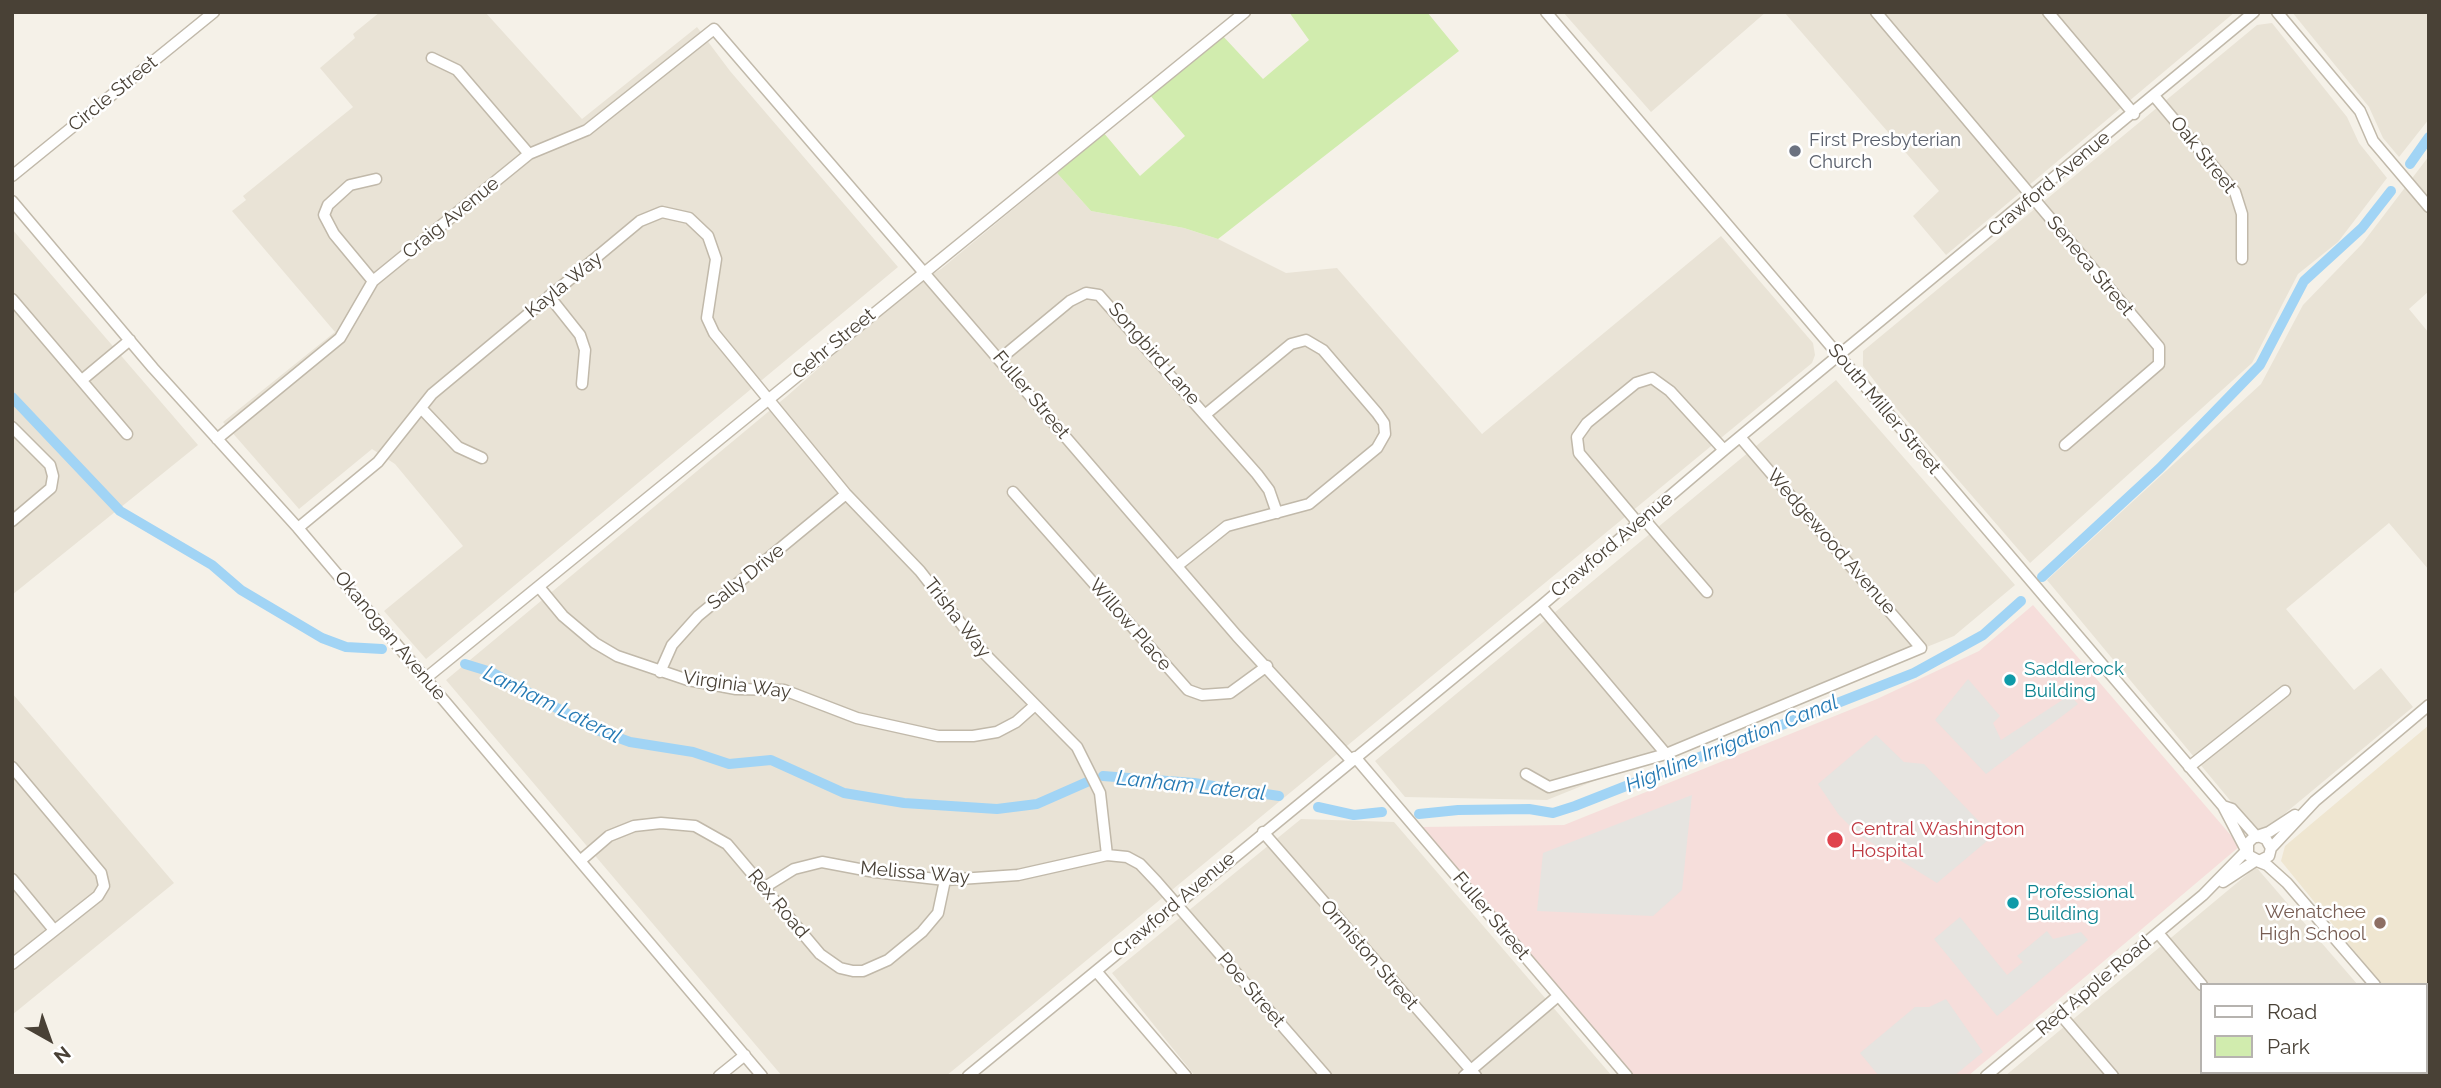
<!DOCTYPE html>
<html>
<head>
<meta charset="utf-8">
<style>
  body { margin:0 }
  #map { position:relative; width:2441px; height:1088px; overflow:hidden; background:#f5f1e8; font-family:Raleway,sans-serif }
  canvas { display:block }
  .frame { position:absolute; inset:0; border:14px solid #494136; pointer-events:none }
  .legend { position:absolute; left:2200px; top:983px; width:228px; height:91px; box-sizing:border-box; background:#fff; border:2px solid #b6b3af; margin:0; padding:9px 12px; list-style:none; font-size:21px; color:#494136 }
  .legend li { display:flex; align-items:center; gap:14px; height:35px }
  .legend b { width:35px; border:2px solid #b6b3af }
  .north { position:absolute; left:14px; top:1004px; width:70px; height:70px; -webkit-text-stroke:5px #fff; paint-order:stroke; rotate:140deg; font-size:19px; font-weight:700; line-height:28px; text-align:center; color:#494136 }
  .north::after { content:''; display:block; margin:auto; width:24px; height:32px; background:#494136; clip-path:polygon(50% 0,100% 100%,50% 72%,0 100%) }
</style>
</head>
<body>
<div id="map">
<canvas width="2441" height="1088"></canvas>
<div class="frame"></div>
<ul class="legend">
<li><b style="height:9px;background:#fff"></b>Road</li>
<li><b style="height:19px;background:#d1ecae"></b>Park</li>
</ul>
<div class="north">N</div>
</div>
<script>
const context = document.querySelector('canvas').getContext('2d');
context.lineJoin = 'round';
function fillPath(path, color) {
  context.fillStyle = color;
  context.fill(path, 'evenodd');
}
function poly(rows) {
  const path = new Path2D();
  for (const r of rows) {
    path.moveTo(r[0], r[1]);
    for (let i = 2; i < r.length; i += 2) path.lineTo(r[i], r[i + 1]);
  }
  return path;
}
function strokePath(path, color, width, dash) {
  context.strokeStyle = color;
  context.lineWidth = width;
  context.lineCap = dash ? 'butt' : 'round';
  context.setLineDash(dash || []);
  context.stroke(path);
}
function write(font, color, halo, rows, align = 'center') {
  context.font = font + ' Raleway,sans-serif';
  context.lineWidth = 5;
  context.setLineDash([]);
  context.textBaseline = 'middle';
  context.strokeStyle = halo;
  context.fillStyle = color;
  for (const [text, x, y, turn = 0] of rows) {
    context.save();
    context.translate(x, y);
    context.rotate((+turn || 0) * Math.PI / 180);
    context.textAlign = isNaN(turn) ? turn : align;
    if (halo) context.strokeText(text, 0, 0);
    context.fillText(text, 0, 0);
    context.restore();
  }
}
fillPath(poly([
  [380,12,485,12,582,119,697,27,730,71,898,267,426,659,384,611,463,546,395,464,372,449,299,509,223,422,335,332,232,211,246,200,243,196,353,107,320,68,355,38,353,34],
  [1563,12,1766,12,1651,112],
  [1784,12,2235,12,1946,255,1913,216,1939,191],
  [2292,12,2429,12,2429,119,2399,157,2383,138,2369,107],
  [2272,23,2347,117,2359,143,2387,178,2338,242,2298,274,2252,363,2030,563,1890,401,1863,366,1863,351,2257,25],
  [2429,156,2429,291,2409,309,2429,333,2429,570,2389,523,2286,609,2354,690,2381,668,2413,707,2265,830,2253,828,2047,580,2261,384,2303,305,2362,244],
  [1057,173,1091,211,1184,228,1218,239,1286,273,1337,268,1482,434,1721,236,1813,343,1815,355,1812,363,946,1076,782,1076,446,680,786,397,913,285,941,269],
  [12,229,198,445,12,595],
  [1836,380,2015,585,1954,636,1547,800,1405,797,1375,761],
  [12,693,174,883,12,1015],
  [1301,819,1394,822,1612,1076,1195,1076,1112,973],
  [2256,867,2358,985,2201,985,2201,1072,2425,1072,2425,1062,2429,1076,2005,1076]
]), '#e9e3d6');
fillPath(poly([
  [2429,725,2429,1043,2425,1039,2425,985,2382,985,2281,861,2285,846]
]), '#efe6d1');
fillPath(poly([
  [2033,605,2240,846,1968,1076,1634,1076,1422,827,1564,825,1877,699,1979,651]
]), '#f6dedb');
fillPath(poly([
  [1289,12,1427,12,1459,51,1218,239,1184,228,1091,211,1057,173,1103,132,1140,176,1185,136,1149,94,1221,34,1263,79,1309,40]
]), '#d1ecae');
fillPath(poly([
  [1968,679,2000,716,1993,723,2001,740,2070,695,2078,704,1986,774,1935,720],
  [1876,735,1904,762,1924,764,1993,836,1937,883,1859,835,1839,815,1818,784],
  [1692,795,1682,890,1653,916,1537,911,1543,853],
  [1960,917,2007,975,2023,962,2017,956,2047,931,2053,939,2081,932,2088,940,1997,1016,1934,939],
  [1946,999,1983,1052,1954,1076,1879,1076,1860,1053,1915,1007,1929,1007]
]), '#e6e4e0');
strokePath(poly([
  [2410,164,2429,137],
  [12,397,120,511,212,565,241,590,322,638,346,647,382,649],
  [2042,577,2160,468,2260,365,2304,281,2362,228,2391,191],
  [465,664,491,672,597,730,630,742,693,752,729,764,771,760,844,793,904,803,997,809,1037,804,1087,782],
  [1103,776,1194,783,1279,796],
  [1318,807,1354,815,1382,812],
  [1419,814,1458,810,1529,809,1553,813,1575,806,1914,673,1983,635,2021,601]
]), '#a1d4f5', 10);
const minor = poly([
  [1546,12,2223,806,2246,850],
  [1876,12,2159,347,2159,364,2065,445],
  [2048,12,2134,114],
  [2277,12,2360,111,2373,141,2429,207],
  [432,58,457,70,529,154],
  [2155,97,2235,192,2242,214,2242,259],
  [12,176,214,12],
  [12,201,153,368,298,528,762,1076],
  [373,281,334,234,324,215,328,205,350,185,376,179],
  [549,296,580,335,585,350,582,384],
  [12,299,127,434],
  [1000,359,1070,301,1086,293,1099,295,1257,474,1269,490,1277,513],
  [82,380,130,340],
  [421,408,458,447,482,458],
  [12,427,50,465,53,476,51,488,12,521],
  [217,439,340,338,373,281,529,154,587,130,714,29,1237,636,1351,760],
  [1013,492,1188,690,1202,695,1230,693,1267,666],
  [1644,519,1707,592],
  [1638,523,1579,453,1577,437,1587,423,1636,383,1652,378,1670,391,1724,450],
  [298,528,378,462,432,394,640,221,662,212,689,218,708,236,716,259,707,318,714,333,846,494,920,571,984,653,1077,747,1100,793,1107,855],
  [1177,566,1227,526,1309,504,1377,448,1385,434,1384,423,1377,413,1323,350,1306,340,1291,344,1206,414],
  [539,587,563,616,595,643,617,656,688,680,736,689,784,690,857,718,938,736,973,736,997,732,1016,722,1034,706],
  [1541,606,1666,754],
  [660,672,672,645,698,616,846,494],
  [426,678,1245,12],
  [1355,757,1627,1076],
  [12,767,101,873,104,886,98,896,12,964],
  [2189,767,2285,691],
  [1526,774,1549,787,1666,754,1921,648,1740,437],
  [2223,806,2232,809,2257,837],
  [1263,832,1476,1076],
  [2258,836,2266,839,2271,848,2269,856,2259,861,2248,855,2248,843,2254,837,2269,832,2295,815],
  [2271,848,2315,801,2429,705],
  [580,861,609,836,634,826,661,823,695,826,727,844,820,954,840,968,853,971,863,971,888,960,922,932,938,913,945,880],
  [2257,861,2267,865,2287,883,2375,985],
  [12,879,54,930],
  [2223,882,2255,861],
  [765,887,794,869,822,862,875,872,945,880,1018,875,1107,855,1127,857,1140,864,1157,882,1326,1076],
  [2158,933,2202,985],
  [1096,971,1186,1076],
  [2060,1014,2113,1076],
  [2425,1045,2429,1049],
  [2276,1072,2279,1076],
  [719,1076,745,1055],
  [968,1076,1541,606,1724,450,2254,12],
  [1464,1076,1558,996],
  [1986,1076,2203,895,2246,851]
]);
strokePath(minor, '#c1b9aa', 13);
strokePath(minor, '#fff', 10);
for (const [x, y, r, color] of [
  [1795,151,7,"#6b7280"],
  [2010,680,7,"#0f9aa8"],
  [1835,840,9,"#e0444e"],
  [2013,903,7,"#0f9aa8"],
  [2380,923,7,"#8d6e63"]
]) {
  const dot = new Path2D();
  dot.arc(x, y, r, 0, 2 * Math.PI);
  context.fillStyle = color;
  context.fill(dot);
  strokePath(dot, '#fff', 2.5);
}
write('19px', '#494136', '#fff', [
  ["Circle Street",113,94,-39],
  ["Oak Street",2203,155,51],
  ["Crawford Avenue",2049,184,-40],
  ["Craig Avenue",451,218,-39],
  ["Seneca Street",2090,266,50],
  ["Kayla Way",564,285,-39],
  ["Gehr Street",834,344,-39],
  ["Songbird Lane",1154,354,49],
  ["Fuller Street",1031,395,50],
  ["South Miller Street",1884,409,50],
  ["Wedgewood Avenue",1831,542,49],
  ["Crawford Avenue",1612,545,-40],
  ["Sally Drive",746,577,-39],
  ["Trisha Way",957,618,52],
  ["Willow Place",1130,625,49],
  ["Okanogan Avenue",390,636,50],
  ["Virginia Way",737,685,8],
  ["Melissa Way",915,873,5],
  ["Rex Road",778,904,50],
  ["Crawford Avenue",1174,905,-40],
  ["Fuller Street",1491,916,50],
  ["Ormiston Street",1369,955,49],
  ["Red Apple Road",2094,986,-40],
  ["Poe Street",1251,990,49]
]);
write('19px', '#5b616d', '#fff', [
  ["First Presbyterian",1809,140],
  ["Church",1809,162]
], 'left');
write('19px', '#0d838f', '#fff', [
  ["Saddlerock",2024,669],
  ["Building",2024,691],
  ["Professional",2027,892],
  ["Building",2027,914]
], 'left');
write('19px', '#be3a42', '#fff', [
  ["Central Washington",1851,829],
  ["Hospital",1851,851]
], 'left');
write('19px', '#785e54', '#fff', [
  ["Wenatchee",2366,912],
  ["High School",2366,934]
], 'right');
write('italic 21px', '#267ab4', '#fff', [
  ["Lanham Lateral",552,705,26],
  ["Highline Irrigation Canal",1732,744,-22],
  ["Lanham Lateral",1191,786,6]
]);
</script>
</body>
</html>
